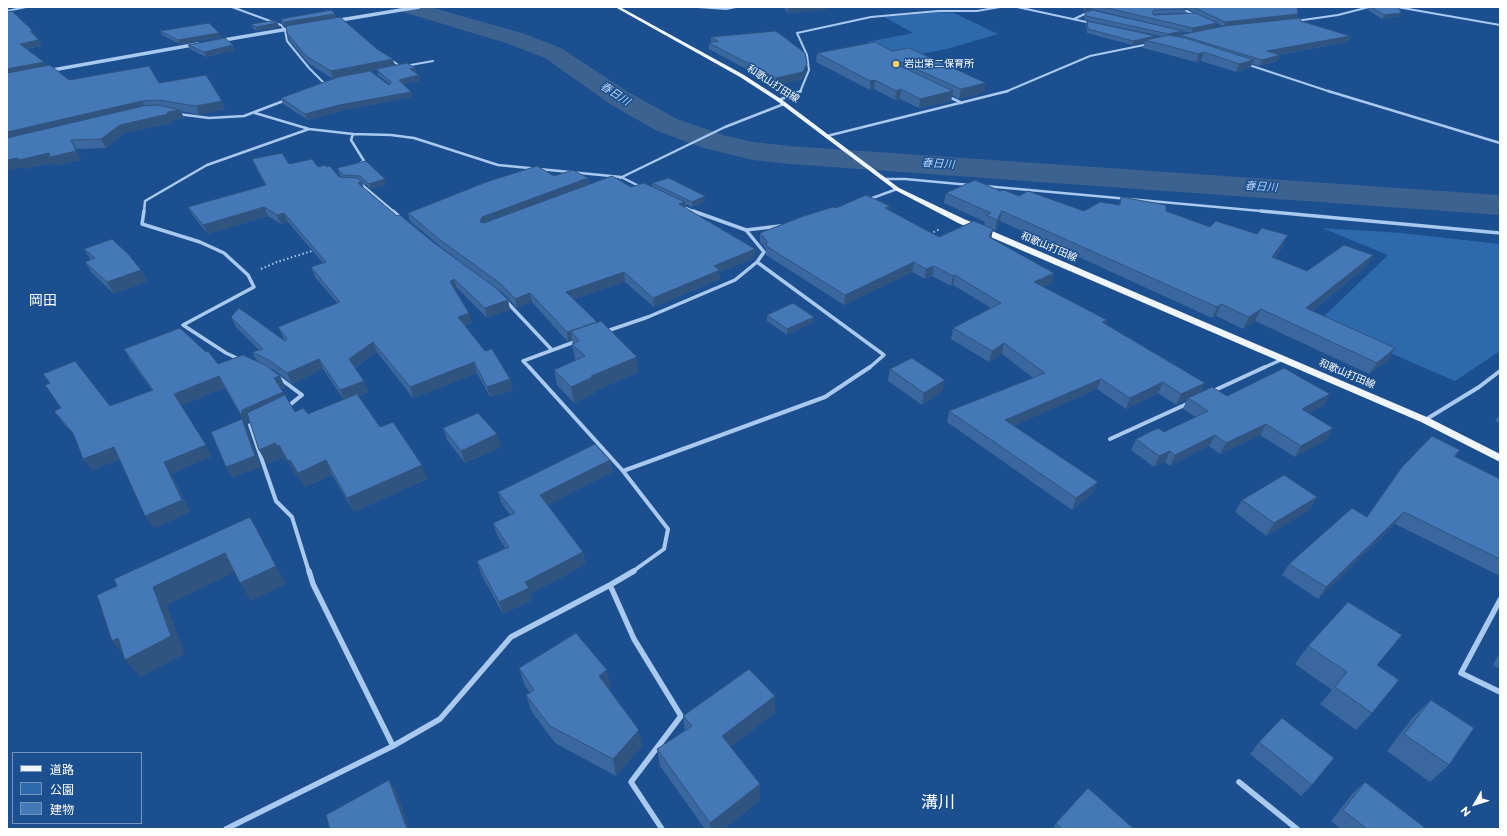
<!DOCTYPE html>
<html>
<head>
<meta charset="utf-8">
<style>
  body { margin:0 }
  #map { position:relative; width:1507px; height:836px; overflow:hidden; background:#1b4f8f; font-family:Montserrat,"Noto Sans JP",sans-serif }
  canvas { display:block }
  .frame { position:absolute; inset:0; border:8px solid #fff; pointer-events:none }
  .legend { position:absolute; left:12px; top:752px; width:130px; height:72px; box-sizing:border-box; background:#1b4f8f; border:1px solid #7695bc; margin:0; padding:5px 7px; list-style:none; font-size:12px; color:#fff }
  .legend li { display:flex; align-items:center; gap:8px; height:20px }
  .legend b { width:20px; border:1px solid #7695bc }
  .north { position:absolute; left:1455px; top:784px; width:40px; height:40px; -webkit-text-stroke:3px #1b4f8f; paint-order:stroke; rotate:231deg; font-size:11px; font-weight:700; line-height:16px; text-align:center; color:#fff }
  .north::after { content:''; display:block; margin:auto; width:14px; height:18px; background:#fff; clip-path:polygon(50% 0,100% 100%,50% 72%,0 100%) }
</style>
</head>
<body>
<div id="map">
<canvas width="1507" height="836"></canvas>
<div class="frame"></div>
<ul class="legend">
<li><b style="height:5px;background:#f0f6ff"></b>道路</li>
<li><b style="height:11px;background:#2e69ad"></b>公園</li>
<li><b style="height:11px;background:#4478b7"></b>建物</li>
</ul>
<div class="north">N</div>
</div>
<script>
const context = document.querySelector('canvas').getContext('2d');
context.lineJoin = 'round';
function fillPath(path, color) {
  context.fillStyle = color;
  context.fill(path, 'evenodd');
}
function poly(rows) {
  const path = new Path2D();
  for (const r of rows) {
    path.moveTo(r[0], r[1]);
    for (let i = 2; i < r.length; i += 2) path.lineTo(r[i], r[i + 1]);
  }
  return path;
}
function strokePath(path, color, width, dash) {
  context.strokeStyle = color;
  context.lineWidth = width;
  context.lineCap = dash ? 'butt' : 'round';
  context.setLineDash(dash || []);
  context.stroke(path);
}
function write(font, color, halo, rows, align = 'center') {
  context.font = font + ' Montserrat,"Noto Sans JP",sans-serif';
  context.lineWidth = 3;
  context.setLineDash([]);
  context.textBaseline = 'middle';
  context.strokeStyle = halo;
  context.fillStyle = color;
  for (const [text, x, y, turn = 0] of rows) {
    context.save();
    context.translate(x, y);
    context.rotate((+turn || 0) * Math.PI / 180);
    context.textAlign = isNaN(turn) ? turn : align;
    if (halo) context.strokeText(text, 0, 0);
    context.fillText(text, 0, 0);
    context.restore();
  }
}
fillPath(poly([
  [937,12,954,13,998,34,947,49,892,59,879,47,867,42,913,33,884,17],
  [1322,228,1402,233,1500,244,1500,351,1455,381,1318,322,1388,255]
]), '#2e69ad');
fillPath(poly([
  [397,7,430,7,525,34,561,48,628,92,677,119,723,135,753,142,790,146,1500,195,1500,215,790,164,753,160,704,148,657,131,610,104,545,58,509,44,400,11,397,7]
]), '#3c6290');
strokePath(poly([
  [930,234,940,229],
  [261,269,277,262,315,250]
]), '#a9c9ee', 2, [1.5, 2.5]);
strokePath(poly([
  [232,7,281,25,285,30,287,41,309,68,324,83,322,85],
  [698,7,726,9,736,7],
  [1017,7,1091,23],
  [1178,7,1197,16],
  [1397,7,1500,25],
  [7,11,26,7],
  [1074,19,1089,12],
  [1296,21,1338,15,1369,7],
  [390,59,401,67],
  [1246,64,1331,92],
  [405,66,433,61],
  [800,92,809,70,807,55,797,33,871,17,938,11,977,11,1000,7],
  [1005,92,1090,56,1149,44]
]), '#a9c9ee', 2);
strokePath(poly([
  [1328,91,1500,143],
  [947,96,962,103],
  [779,100,801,91],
  [255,113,309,129,353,134,391,135,414,138,498,165,621,177,641,187],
  [178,114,209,118,244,116,286,100],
  [353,134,351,140,364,161,360,163],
  [827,136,1008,91],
  [620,178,725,127,784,104],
  [883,179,905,179,970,185],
  [358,184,361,184,394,212],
  [985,186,1272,212],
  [867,200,897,189],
  [681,206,695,212],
  [144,212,145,201,207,165,309,129]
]), '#a9c9ee', 2.5);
strokePath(poly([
  [144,211,142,224,200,242,224,253,248,275,254,287,183,325,226,353,241,360],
  [393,211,401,218],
  [693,211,746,230,780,226],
  [1261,211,1500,233],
  [757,262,884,355,869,368],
  [505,300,552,350],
  [604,332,648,317,735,280,757,262,764,252,746,230],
  [530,368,523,361,577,341],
  [1263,368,1283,359]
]), '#a9c9ee', 3.5);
strokePath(poly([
  [529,367,623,471,668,529,664,549,632,572],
  [278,377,302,395,287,407],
  [1213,391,1265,367],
  [1425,420,1479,387,1500,371],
  [254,423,250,425,276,501,292,517,309,572],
  [1110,439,1189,403],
  [623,471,825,397,870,367]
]), '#a9c9ee', 4);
strokePath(poly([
  [309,571,313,584,393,746],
  [610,585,634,639,681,716,631,782,662,829],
  [1500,600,1461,673,1500,692],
  [1239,782,1297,829],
  [226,829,393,746,440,719,511,637,610,585,634,571]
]), '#a9c9ee', 5.5);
strokePath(poly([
  [334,21,419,7],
  [218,41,294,28],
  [47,71,198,44]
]), '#a9c9ee', 3.5);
fillPath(poly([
  [615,7,620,7,744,75,781,99,899,188,964,219,1429,418,1500,454,1500,462,1421,422,958,223,895,190,777,101,740,77,615,7]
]), '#f0f6ff');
fillPath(poly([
  [783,7,826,7,826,10,788,13],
  [1083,7,1182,7,1186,9,1185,13,1154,14,1154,15,1216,28,1223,26,1183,7,1297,7,1297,18,1301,21,1350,36,1348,42,1278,55,1280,55,1277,61,1259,66,1252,64,1250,68,1236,72,1201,61,1196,62,1143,48,1145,42,1132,45,1087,33,1086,25,1087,21,1156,36,1155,38,1161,36,1085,20,1084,17,1085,13,1183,31,1181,34,1191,33,1092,9,1084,12],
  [1180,35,1180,37,1175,36],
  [1369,7,1398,7,1401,13,1399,16,1382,19,1368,10],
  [7,12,36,36,35,36,39,40,42,46,26,49,46,66,69,80,159,83,222,101,225,109,199,115,181,111,184,118,171,121,172,123,124,133,106,148,76,149,81,160,55,166,53,163,24,169,23,167],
  [335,14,336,17,395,66,415,68,416,73,419,75,420,81,404,84,411,92,412,97,341,111,308,120,283,104,281,98,333,79,308,63,289,40,287,33,286,26,285,26,282,23,281,19],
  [377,70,378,75,390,84,389,85,371,71],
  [251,24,279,27,257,31,253,28],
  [160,31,221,37,180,44,162,35],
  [711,37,806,70,803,79,776,85,709,49,709,43,711,43],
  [188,45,233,45,234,50,206,57,190,49],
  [892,51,984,92,959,99,952,95,951,101,919,108,900,99,895,100,874,89,870,90,816,62,817,53],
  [252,159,289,164,318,167,327,167,339,177,341,177,339,173,337,168,386,185,371,189,361,181,364,188,397,216,479,275,441,247,410,221,408,213,554,176,588,178,589,184,631,187,652,187,652,183,705,196,705,202,692,207,685,204,685,208,755,258,720,272,720,279,654,307,625,282,574,299,597,322,638,372,595,391,595,393,574,403,557,385,554,370,575,360,572,344,573,344,572,340,568,342,532,302,517,308,503,293,497,289,508,300,510,310,487,318,457,288,455,290,472,323,465,326,485,351,510,379,513,390,490,397,477,373,413,398,377,352,355,368,364,381,368,392,358,396,380,427,427,479,354,512,332,475,305,487,298,474,295,475,287,460,284,461,283,458,267,464,259,450,250,421,248,422,247,426,225,388,181,405,212,456,171,474,190,512,154,528,120,459,92,470,83,459,75,436,62,422,54,411,61,408,110,406,152,390,131,361,124,349,218,364,257,361,252,352,259,350,236,327,231,317,285,341,278,327,337,303,315,277,311,267,323,263,288,222,281,224,268,216,208,234,193,216,188,207,265,185,256,168],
  [269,368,274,370,292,384,323,369,344,400,308,414,295,412,281,389,285,387,280,376],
  [1000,191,1084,211,1119,204,1121,197,1166,211,1210,227,1283,246,1275,258,1307,271,1367,266,1312,311,1395,348,1388,360,1369,374,1255,321,1243,329,1216,316,1212,318,1000,221,995,231,993,230,991,238,1054,273,1052,283,1043,287,1107,320,1105,324,1201,392,1227,396,1330,394,1324,405,1309,413,1327,439,1295,457,1260,435,1220,454,1209,446,1170,466,1165,462,1154,467,1131,450,1136,439,1164,432,1196,417,1183,409,1187,399,1176,405,1158,393,1126,409,1097,389,1013,426,1093,493,1072,510,947,422,949,411,1033,378,1002,354,989,362,951,339,953,328,991,308,953,285,951,286,932,276,925,279,912,272,844,305,766,255,766,249,760,242,760,233,836,208,889,211,939,237,984,225,985,222,944,203,946,193],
  [84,249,148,281,114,294,92,273,85,262,91,260],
  [767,315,814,317,814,322,787,335,767,321],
  [890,369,942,392,922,405,888,381],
  [1500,414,1500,423,1495,421],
  [443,428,501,447,465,463,447,440],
  [1460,450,1455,457,1500,479,1500,478,1500,574,1498,575,1395,524,1318,599,1282,575,1289,564,1367,517],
  [610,460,612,472,548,505,583,552,586,564,530,594,532,600,503,614,481,574,477,561,505,548,497,535,493,523,510,515,502,504,498,492],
  [1317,497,1309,510,1266,536,1235,512,1242,500],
  [1308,646,1377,665,1372,713,1356,730,1320,704,1332,690,1295,664],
  [1500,652,1500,669,1493,665],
  [519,668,611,688,609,689,642,746,616,776,555,743,532,712,526,695,530,693,525,686],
  [1431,700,1449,765,1430,782,1387,751,1413,717],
  [775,713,730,747,760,784,760,800,724,829,705,829,660,766,657,749,685,731,683,716],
  [1259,742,1312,785,1301,796,1250,754],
  [1365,782,1422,829,1341,829,1331,821,1353,793],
  [1056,823,1134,829,1053,829]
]), '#3a679d');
fillPath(poly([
  [810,7,826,7,826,10,788,13,788,8],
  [946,7,959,7,946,8],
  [1086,7,1092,7,1092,9,1084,12,1085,8],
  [1401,13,1399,16,1382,19,1384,15],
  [335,14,336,18,285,26,284,22],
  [1298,14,1297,19,1224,26,1225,22],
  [278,23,279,27,257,31,256,27],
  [1217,23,1216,28,1191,33,1193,28],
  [30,31,33,31,36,36,33,37],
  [1183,31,1181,35,1167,38,1168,34],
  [219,33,221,37,180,44,178,40],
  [1156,36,1155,40,1145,40,1145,42,1132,45,1133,41],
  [1350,36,1348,42,1264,57,1267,51],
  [39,40,42,46,23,49,20,44],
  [233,45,234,50,206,57,204,52],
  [1204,52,1201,61,1196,62,1199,54],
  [1280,55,1277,61,1259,66,1262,60],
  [393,59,395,66,333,79,331,71],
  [1254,60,1250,68,1236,72,1239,64],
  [44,62,47,68,7,76,7,69],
  [807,63,806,70,803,79,776,85,776,78],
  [415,68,416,73,410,69],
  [419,75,420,81,401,85,399,80],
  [875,80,874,89,870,90,870,81],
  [986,83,984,92,959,99,961,89],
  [901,89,900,99,895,100,896,91],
  [953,91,951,101,919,108,920,99],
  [411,92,412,97,341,111,308,120,305,114,339,105],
  [142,101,146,109,7,142,7,132],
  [222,101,225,109,199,115,196,106],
  [180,110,184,118,171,121,172,123,124,133,106,148,101,139,120,125],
  [71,140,76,149,81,160,55,166,53,163,24,169,23,167,7,171,7,160],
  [588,178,589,186,484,226,480,222,482,217],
  [385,179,386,185,371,189,369,184],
  [362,182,364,191,358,183],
  [705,196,705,202,692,207,692,202],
  [685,202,686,210,679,204],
  [890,206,889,216,885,208],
  [264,207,268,216,208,234,203,225],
  [1002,211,1000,221,995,231,997,220],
  [284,213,288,222,281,224,277,215],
  [993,229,991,239,989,237],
  [1288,235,1283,246,1267,268,1272,257],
  [755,249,755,258,720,272,720,279,654,307,653,298,714,266],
  [1373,255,1367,266,1300,320,1306,308],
  [914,262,912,272,844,305,845,295],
  [934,266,932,276,925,279,926,269],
  [141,270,148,281,114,294,107,282],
  [624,272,625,282,568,301,566,292],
  [1054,273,1052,283,1031,293,1034,282],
  [955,275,953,285,951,286,953,276],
  [454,279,457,288,452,292,450,282],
  [530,293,532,302,517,308,515,299],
  [508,300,510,310,487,318,485,308],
  [1221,304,1216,316,1212,318,1217,307],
  [1261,309,1255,321,1243,329,1249,317],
  [469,313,472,323,461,327,458,317],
  [814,317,814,322,787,335,787,329],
  [1107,320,1103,330,1102,322],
  [597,322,598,331,571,331,572,340,568,342,567,332],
  [373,342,377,352,353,369,349,359],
  [1004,343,1002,354,989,362,992,351],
  [1395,348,1388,360,1369,374,1377,363],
  [637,357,638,372,595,391,595,393,574,403,571,387,591,376],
  [319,359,323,369,292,384,287,373],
  [474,362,477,373,413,398,410,387],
  [219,376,225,388,181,406,174,394],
  [280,376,285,387,280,389,274,378],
  [510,379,513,390,490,397,487,387],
  [1101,379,1097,389,1002,431,1005,420],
  [945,380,942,392,922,405,924,393],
  [364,381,368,392,345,401,340,390],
  [1163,382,1158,393,1126,409,1130,398],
  [1205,383,1200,393,1188,398,1187,399,1176,405,1181,394],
  [283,392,288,403,248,422,247,426,241,415,242,410],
  [1330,394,1324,405,1296,420,1302,409],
  [242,419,248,429,261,467,232,478,226,467],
  [1266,424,1260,435,1220,454,1226,443],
  [1333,428,1327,439,1295,457,1301,446],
  [497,434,501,447,465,463,461,451],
  [1215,435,1209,446,1170,466,1175,455],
  [275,443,279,445,287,460,284,461,283,458,267,464,259,450],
  [206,445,212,456,171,474,190,512,154,528,145,516,164,462],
  [114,447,122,458,92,470,83,459],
  [1170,451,1165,462,1154,467,1159,456],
  [290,460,298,474,295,475,288,461],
  [326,460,332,475,305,487,298,473],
  [610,460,612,472,543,508,540,495],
  [422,465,427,479,354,512,347,498],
  [1098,482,1093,493,1072,510,1076,498],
  [1317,497,1309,510,1266,536,1274,523],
  [1404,512,1395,524,1318,599,1326,587],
  [250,517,260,535,286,584,251,601,240,583],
  [583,552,586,564,530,594,532,600,503,614,499,602,525,582],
  [225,553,237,571,167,605,185,654,141,677,125,660,127,659,112,641,153,587],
  [607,670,611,688,602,693,599,676],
  [775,696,775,713,722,753,722,736],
  [639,730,642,746,616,776,613,759],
  [389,780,396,791,410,829,407,829],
  [760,784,760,800,724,829,711,829,710,823]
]), '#305480');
const building = poly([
  [787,7,810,7,788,8,787,7],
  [1103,7,1182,7,1186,9,1154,10,1152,12,1154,15,1196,13,1217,23,1193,28,1103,7],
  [1193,7,1297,7,1298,14,1225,22,1193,7],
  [1371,7,1398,7,1401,13,1384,15,1371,7],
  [331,10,335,14,284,22,281,19,331,10],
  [1092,10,1183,31,1168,34,1086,16,1085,13,1092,10],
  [12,11,33,31,30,31,39,40,20,44,44,62,7,69,7,12,12,11],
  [340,17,377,49,393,59,331,71,306,56,287,33,286,26,340,17],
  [1300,18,1301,21,1350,36,1267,51,1280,55,1262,60,1180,35,1224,26,1300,18],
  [271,21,278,23,256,27,251,24,271,21],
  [1087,21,1156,36,1133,41,1088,29,1087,21],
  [209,23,219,33,178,40,160,31,209,23],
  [776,31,805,53,807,63,803,72,776,78,709,43,718,41,711,37,776,31],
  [1169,35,1185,38,1254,60,1239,64,1204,52,1199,54,1145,40,1169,35],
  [225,38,233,45,204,52,188,45,225,38],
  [875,42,892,51,909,48,986,83,961,89,898,61,896,63,898,65,953,91,920,99,901,89,896,91,875,80,870,81,817,53,875,42],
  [407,63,415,68,410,69,419,75,399,80,411,92,339,105,305,114,281,98,338,77,370,71,389,85,391,83,390,81,376,69,407,63],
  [50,65,69,80,149,66,159,83,206,75,222,101,196,106,158,100,142,101,7,132,7,73,50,65],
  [158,105,180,110,167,112,168,114,120,125,101,139,71,140,76,151,50,157,49,153,19,160,18,158,7,160,7,138,143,106,158,105],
  [282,153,289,164,312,159,318,167,325,165,327,167,330,166,339,177,357,178,362,182,358,183,397,216,400,215,434,243,496,288,508,300,485,308,454,279,450,282,469,313,458,317,485,351,492,349,510,379,487,387,474,362,410,387,373,342,349,359,364,381,340,390,319,359,287,373,269,360,252,352,263,349,231,317,239,308,285,341,287,339,278,327,340,302,311,267,326,262,284,213,277,215,264,207,203,225,188,207,266,185,252,159,282,153],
  [366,161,385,179,369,184,360,176,343,175,337,168,366,161],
  [537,166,554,176,573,170,588,178,482,217,480,222,484,223,612,176,631,187,644,183,685,202,679,204,755,249,714,266,720,270,653,298,624,272,566,292,597,322,567,332,530,293,515,299,501,284,439,239,408,213,489,181,537,166],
  [669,178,705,196,692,202,652,183,669,178],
  [975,180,1000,191,1004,190,1019,196,1028,191,1084,211,1100,202,1120,205,1121,197,1166,205,1166,211,1210,227,1216,221,1257,234,1262,228,1288,235,1272,257,1307,271,1344,245,1373,255,1306,308,1395,348,1377,363,1261,309,1249,317,1221,304,1217,307,1002,211,997,220,986,215,991,213,946,193,975,180],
  [866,195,890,206,885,208,939,237,974,221,993,229,989,237,1054,273,1034,282,1107,320,1102,322,1205,383,1181,394,1163,382,1130,398,1101,379,1005,420,1098,482,1076,498,949,411,1045,373,1004,343,992,351,953,328,1001,303,955,275,953,276,934,266,926,269,914,262,845,295,766,246,767,241,760,233,804,216,833,207,836,208,866,195],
  [112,239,129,255,141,270,107,282,85,262,95,258,84,249,112,239],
  [793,303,814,317,787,329,767,315,793,303],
  [601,321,637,357,591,376,593,377,571,387,554,370,585,356,572,344,579,341,571,331,601,321],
  [180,328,206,352,208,351,218,364,243,355,265,365,280,376,274,378,283,392,242,410,241,415,219,376,174,394,206,445,164,462,182,500,145,516,114,447,83,459,73,433,54,411,61,408,45,385,50,383,43,374,75,361,110,406,153,390,124,349,180,328],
  [912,358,945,380,924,393,890,369,912,358],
  [1284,368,1330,394,1302,409,1333,428,1301,446,1266,424,1226,443,1215,435,1175,455,1170,451,1159,456,1136,439,1158,428,1164,432,1208,411,1188,398,1212,387,1227,396,1284,368],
  [357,394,380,427,393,422,422,465,347,498,326,460,298,473,290,460,288,461,279,445,277,446,275,443,259,450,247,413,285,395,295,412,303,408,308,414,357,394],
  [478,413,497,434,461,451,443,428,478,413],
  [242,419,255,456,226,467,211,432,242,419],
  [1432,436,1460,450,1454,456,1500,479,1500,478,1500,559,1404,512,1326,587,1289,564,1352,508,1367,517,1402,467,1432,436],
  [595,444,610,460,540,495,583,552,525,582,529,588,499,602,477,561,509,547,493,523,515,513,498,492,595,444],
  [1284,475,1317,497,1274,523,1242,500,1284,475],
  [250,517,276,566,240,583,225,553,153,587,171,636,125,660,118,638,112,641,97,595,117,586,114,579,250,517],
  [1348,602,1402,635,1377,665,1399,680,1372,713,1335,687,1347,672,1308,646,1348,602],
  [576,633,607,670,599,676,639,730,613,759,550,726,526,695,534,690,519,668,576,633],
  [749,669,775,696,722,736,760,784,710,823,657,749,692,726,683,716,749,669],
  [1431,700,1474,728,1449,765,1404,734,1431,700],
  [1282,718,1334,758,1312,785,1259,742,1282,718],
  [389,780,407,829,330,829,326,815,389,780],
  [1365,782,1424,827,1422,829,1367,829,1343,810,1365,782],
  [1088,788,1134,829,1062,829,1056,823,1088,788]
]);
fillPath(building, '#4478b7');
strokePath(building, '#305480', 1);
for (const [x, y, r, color] of [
  [896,64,4,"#ffd166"]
]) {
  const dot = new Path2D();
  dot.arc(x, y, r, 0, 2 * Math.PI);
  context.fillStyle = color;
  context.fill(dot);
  strokePath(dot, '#1b4f8f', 1.5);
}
write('10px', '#fff', '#1b4f8f', [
  ["岩出第二保育所",904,64]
], 'left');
write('10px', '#fff', '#1b4f8f', [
  ["和歌山打田線",773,84,33],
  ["和歌山打田線",1049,247,23],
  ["和歌山打田線",1347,374,23]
]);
write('italic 11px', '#b5d3f5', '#1b4f8f', [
  ["春日川",615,94,33],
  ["春日川",938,164,4],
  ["春日川",1261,187,4]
]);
write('14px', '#fff', '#1b4f8f', [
  ["岡田",43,301]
]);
write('17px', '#fff', '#1b4f8f', [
  ["溝川",938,803]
]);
</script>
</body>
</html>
